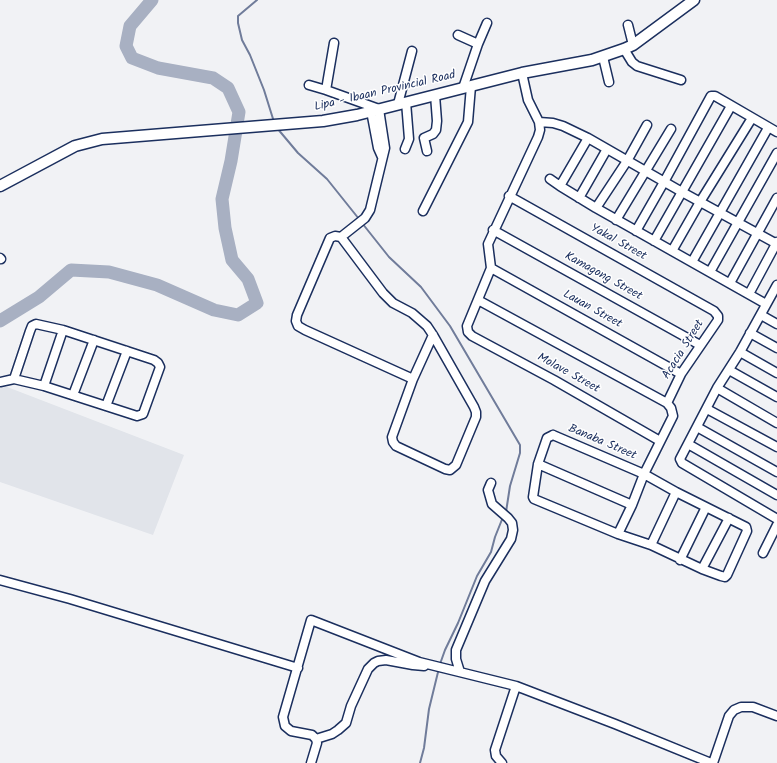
<!DOCTYPE html>
<html>
<head>
<meta charset="utf-8">
<style>
  body { margin:0 }
  canvas { display:block; background:#f1f2f5 }
</style>
</head>
<body>
<canvas width="777" height="763"></canvas>
<script>
const context = document.querySelector('canvas').getContext('2d');
context.lineJoin = 'round';
function fillPath(path, color) {
  context.fillStyle = color;
  context.fill(path, 'evenodd');
}
function poly(rows) {
  const path = new Path2D();
  for (const r of rows) {
    path.moveTo(r[0], r[1]);
    for (let i = 2; i < r.length; i += 2) path.lineTo(r[i], r[i + 1]);
  }
  return path;
}
function strokePath(path, color, width, dash) {
  context.strokeStyle = color;
  context.lineWidth = width;
  context.lineCap = dash ? 'butt' : 'round';
  context.setLineDash(dash || []);
  context.stroke(path);
}
function write(font, color, halo, rows, align = 'center') {
  context.font = font + ' Kalam,sans-serif';
  context.lineWidth = 3;
  context.setLineDash([]);
  context.textBaseline = 'middle';
  context.strokeStyle = halo;
  context.fillStyle = color;
  for (const [text, x, y, turn = 0] of rows) {
    context.save();
    context.translate(x, y);
    context.rotate((+turn || 0) * Math.PI / 180);
    context.textAlign = isNaN(turn) ? turn : align;
    if (halo) context.strokeText(text, 0, 0);
    context.fillText(text, 0, 0);
    context.restore();
  }
}
fillPath(poly([
  [2,385,184,455,153,535,0,482,0,389]
]), '#e1e4ea');
strokePath(poly([
  [257,0,238,16,238,23,242,40,250,55,264,90,274,122],
  [277,128,298,153,327,179,359,219],
  [362,223,389,257,421,287,450,326,520,445,520,453,510,486,506,512],
  [440,664,445,650,458,623,477,576,491,552,495,537,503,517],
  [420,763,424,748,429,709,439,668]
]), '#707c9a', 2);
strokePath(poly([
  [0,321,39,297,71,270,109,272,157,285,214,310,238,315,257,303,248,279,232,260,225,228,222,199,231,161,239,112,228,88,213,78,158,68,132,58,126,46,130,26,152,0]
]), '#a8b0c2', 13);
const minor = poly([
  [628,25,633,45],
  [458,35,478,44],
  [334,43,326,90,379,109,385,148,370,210,365,218,341,237],
  [624,49,632,62,637,66,681,80],
  [603,57,609,82],
  [522,73,528,100,539,122,540,130,538,137,488,244,491,268,467,326,468,332,472,336,554,380,660,441],
  [309,85,326,90],
  [463,88,478,44,487,23],
  [398,104,412,51],
  [371,111,378,148,382,157],
  [539,122,553,123,563,126,588,138,682,192,777,244],
  [588,138,560,186,596,208,766,304],
  [405,149,409,139,406,102],
  [427,151,424,138,433,134,436,130,437,121,435,95],
  [550,179,560,186],
  [509,196,714,311,718,316,718,320,681,374,667,403],
  [579,198,607,149],
  [596,208,627,161,647,125],
  [423,211,468,122,471,86],
  [616,220,671,129],
  [493,230,700,345],
  [636,231,664,182,711,96,715,96,777,132],
  [654,241,731,106],
  [672,251,700,202,752,118],
  [0,258,1,259],
  [692,262,768,128],
  [491,268,681,374],
  [710,272,777,153],
  [730,283,777,198],
  [777,285,740,352,717,388,680,459,682,463,777,519],
  [749,294,777,242],
  [478,300,667,403,671,408,673,416,644,474,632,505,618,534],
  [761,315,777,324],
  [750,333,777,348],
  [740,352,777,373],
  [729,370,777,397],
  [413,379,305,330,298,326,296,321,297,315,330,238,335,236,341,237,383,293,393,303,412,313,427,326,433,335,474,407,476,412,476,417,456,465,450,470,445,469,396,446,393,442,392,437,413,379,433,335],
  [0,382,14,379,44,386,137,416,143,414,160,367,158,363,154,360,63,330,36,324,32,326,30,331,14,379],
  [44,386,63,330],
  [717,388,777,423],
  [73,395,94,340],
  [106,406,127,351],
  [707,409,777,447],
  [697,427,777,472],
  [553,435,644,474,676,492,746,527,747,531,727,575,725,577,721,576,702,569,651,545,618,534,534,499,533,497,538,464,547,438,553,435],
  [688,444,777,495],
  [538,464,632,505],
  [651,545,676,492],
  [763,553,777,525],
  [680,560,706,507],
  [702,569,729,518],
  [0,580,70,599,298,668],
  [460,672,456,659,456,650,485,581,511,539,513,530,512,523,508,518,492,504,488,490,491,483],
  [316,739,332,734,338,730,346,723,351,706,368,669,374,663,378,661,386,660,413,665,424,666],
  [311,763,317,743,316,739,312,735,291,731,285,726,283,717,311,620,419,662,516,686,615,724,711,763],
  [502,763,496,756,495,750,516,686],
  [713,763,729,716,734,710,741,707,753,707,777,716]
]);
const major = poly([
  [0,186,75,146,102,139,323,121,357,115,522,73,592,60,624,49,633,45,694,0]
]);
strokePath(minor, '#1b2f5e', 11);
strokePath(major, '#1b2f5e', 13);
strokePath(minor, '#fff', 8);
strokePath(major, '#fff', 10);
write('12px', '#1b2f5e', '#fff', [
  ["Lipa - Ibaan Provincial Road",385,92,-13],
  ["Yakal Street",618,243,29],
  ["Kamagong Street",603,277,29],
  ["Lauan Street",592,310,29],
  ["Acacia Street",684,350,-58],
  ["Molave Street",568,374,29],
  ["Banaba Street",602,443,23]
]);
</script>
</body>
</html>
